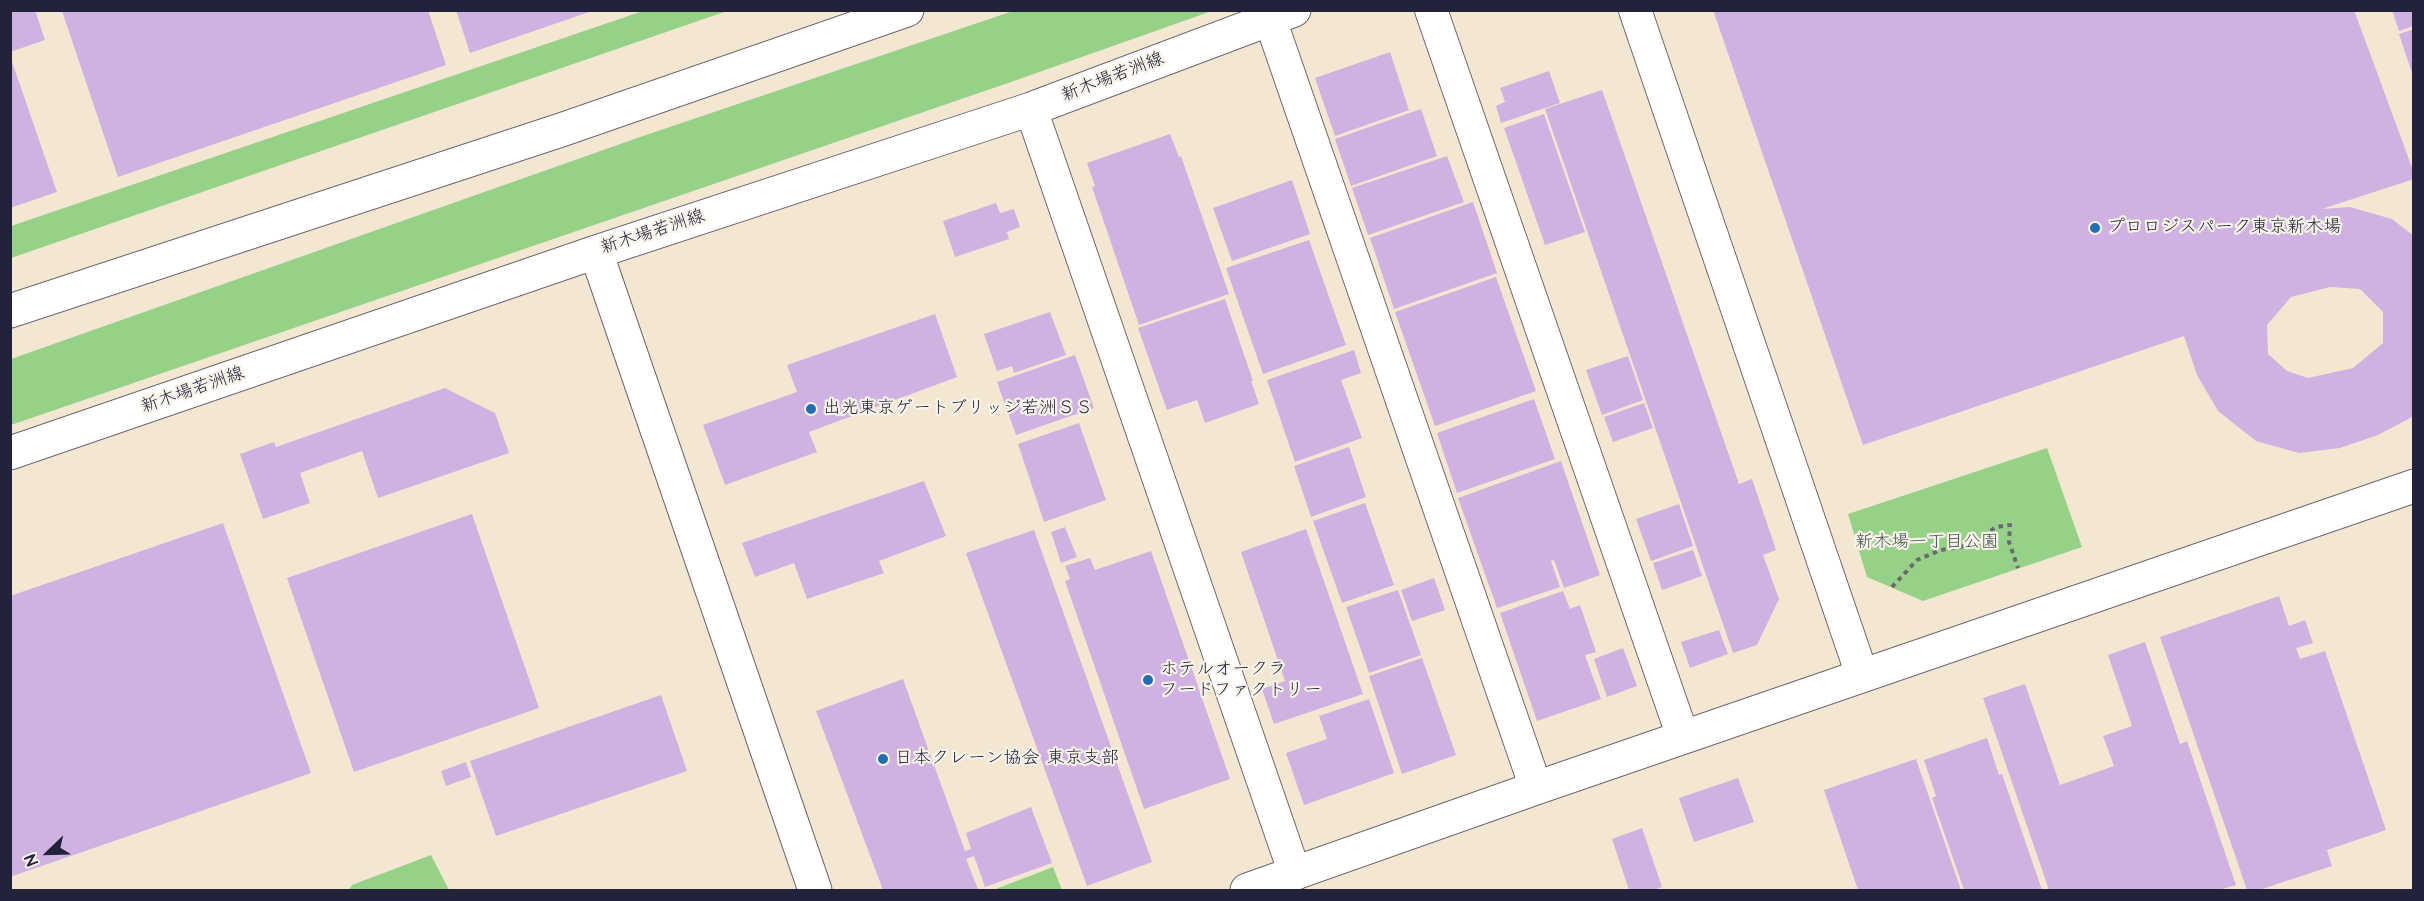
<!DOCTYPE html>
<html>
<head>
<meta charset="utf-8">
<style>
  body { margin:0 }
  #map { position:relative; width:2424px; height:901px; overflow:hidden; background:#f4e7d1; font-family:"Architects Daughter",sans-serif }
  canvas { display:block }
  .frame { position:absolute; inset:0; border:12px solid #22223b; pointer-events:none }
  .north { position:absolute; left:18px; top:823px; width:60px; height:60px; -webkit-text-stroke:4px #f7f3e8; paint-order:stroke; rotate:247deg; font-size:16px; font-weight:700; line-height:24px; text-align:center; color:#22223b }
  .north::after { content:''; display:block; margin:auto; width:21px; height:27px; background:#22223b; clip-path:polygon(50% 0,100% 100%,50% 72%,0 100%) }
</style>
</head>
<body>
<div id="map">
<canvas width="2424" height="901"></canvas>
<div class="frame"></div>
<div class="north">N</div>
</div>
<script>
const context = document.querySelector('canvas').getContext('2d');
context.lineJoin = 'round';
function fillPath(path, color) {
  context.fillStyle = color;
  context.fill(path, 'evenodd');
}
function poly(rows) {
  const path = new Path2D();
  for (const r of rows) {
    path.moveTo(r[0], r[1]);
    for (let i = 2; i < r.length; i += 2) path.lineTo(r[i], r[i + 1]);
  }
  return path;
}
function strokePath(path, color, width, dash) {
  context.strokeStyle = color;
  context.lineWidth = width;
  context.lineCap = dash ? 'butt' : 'round';
  context.setLineDash(dash || []);
  context.stroke(path);
}
function write(font, color, halo, rows, align = 'center') {
  context.font = font + ' "Architects Daughter","Klee One",sans-serif';
  context.lineWidth = 4.5;
  context.setLineDash([]);
  context.textBaseline = 'middle';
  context.strokeStyle = halo;
  context.fillStyle = color;
  for (const [text, x, y, turn = 0] of rows) {
    context.save();
    context.translate(x, y);
    context.rotate((+turn || 0) * Math.PI / 180);
    context.textAlign = isNaN(turn) ? turn : align;
    if (halo) context.strokeText(text, 0, 0);
    context.fillText(text, 0, 0);
    context.restore();
  }
}
fillPath(poly([
  [643,11,727,11,11,258,11,226],
  [1013,11,1212,11,1011,82,11,425,11,359,643,136],
  [2047,448,2082,547,1923,601,1867,577,1848,514],
  [431,855,449,890,349,890,352,885],
  [1053,867,1062,890,993,890]
]), '#95d287');
fillPath(poly([
  [10,10,35,10,45,40,10,52],
  [65,10,428,10,446,65,118,177,62,11],
  [456,10,592,10,592,11,470,53],
  [1713,10,2354,10,2414,173,2414,179,2322,209,2350,207,2392,219,2414,236,2414,416,2378,435,2340,448,2299,453,2256,441,2218,411,2197,375,2184,336,1863,445],
  [2330,287,2360,289,2383,312,2383,343,2353,368,2308,378,2287,371,2268,354,2267,325,2291,297],
  [2392,10,2414,10,2414,26,2399,31],
  [2414,29,2414,75,2413,76,2399,34],
  [1390,52,1409,110,1335,136,1315,78],
  [10,56,57,192,10,208],
  [1549,71,1560,103,1501,123,1496,106,1505,102,1500,88],
  [1602,90,1739,484,1752,479,1776,550,1763,555,1779,599,1757,645,1733,653,1545,109],
  [1421,109,1437,156,1351,186,1335,139],
  [1544,114,1585,232,1545,245,1504,128],
  [1170,134,1179,157,1181,156,1229,294,1139,325,1092,187,1095,186,1087,163],
  [1447,156,1464,202,1368,235,1352,188],
  [1292,180,1310,234,1232,261,1213,208],
  [1473,202,1497,273,1394,309,1370,238],
  [996,203,1000,213,1014,209,1020,227,1007,232,1009,239,955,257,943,221],
  [1309,240,1346,345,1263,374,1226,268],
  [1496,277,1536,391,1435,426,1395,312],
  [1225,299,1253,381,1251,381,1259,404,1205,423,1197,400,1167,410,1138,328],
  [1050,312,1066,355,1014,373,1012,366,997,371,984,334],
  [935,314,957,377,809,432,817,452,725,485,703,425,797,392,787,365],
  [1354,350,1361,373,1341,380,1362,438,1295,462,1267,380],
  [1075,355,1094,408,1016,435,997,382],
  [1628,356,1643,400,1602,415,1586,370],
  [445,388,495,413,509,453,378,498,362,451,300,473,310,503,263,519,240,454,274,442,276,447],
  [1534,399,1555,459,1457,493,1437,433],
  [1644,403,1653,428,1613,442,1604,417],
  [1079,423,1106,500,1044,522,1018,444],
  [1349,447,1366,497,1311,517,1294,466],
  [1561,461,1600,575,1564,588,1554,560,1551,561,1560,587,1497,608,1458,498],
  [924,481,946,536,879,561,884,573,807,599,794,563,755,577,742,543],
  [1365,503,1394,585,1342,603,1313,521],
  [1679,504,1693,546,1651,561,1636,519],
  [472,514,539,708,354,772,287,578],
  [223,523,311,773,10,877,10,596],
  [1065,527,1077,557,1061,563,1051,532],
  [1306,529,1363,694,1274,724,1262,689,1285,681,1241,552],
  [1034,530,1152,862,1087,886,966,553],
  [1693,550,1702,576,1662,590,1653,563],
  [1151,551,1230,779,1144,809,1065,581,1070,579,1065,566,1090,558,1095,570],
  [1434,578,1445,610,1412,621,1401,590],
  [1398,590,1421,655,1369,673,1346,607],
  [1563,591,1570,609,1580,605,1596,652,1585,655,1601,699,1537,721,1500,613],
  [2279,596,2289,626,2305,620,2313,643,2296,648,2300,659,2325,651,2386,830,2327,850,2332,866,2259,890,2247,890,2160,637],
  [1719,630,1728,654,1690,668,1681,642],
  [2145,642,2180,744,2187,741,2236,885,2219,890,2049,890,1983,698,2025,684,2060,785,2114,766,2103,736,2132,726,2108,655],
  [1623,648,1637,686,1607,697,1594,659],
  [1422,658,1456,755,1402,774,1369,676],
  [903,679,965,851,971,849,966,833,1031,807,1052,863,985,887,974,856,966,859,978,889,883,890,816,711],
  [661,695,687,771,496,836,470,761],
  [1369,699,1394,773,1304,805,1286,753,1327,739,1319,716],
  [1987,738,1999,775,2002,774,2042,890,1964,890,1932,798,1936,796,1924,760],
  [1916,759,1961,890,1858,890,1824,790],
  [466,762,471,777,446,786,441,771],
  [1738,778,1754,822,1694,842,1679,798],
  [1642,828,1662,887,1653,890,1629,890,1612,839]
]), '#d0b2e2');
const street = poly([
  [1431,10,1683,737],
  [1635,10,1862,675],
  [1270,19,1536,788],
  [1031,109,1295,874]
]);
const secondary = poly([
  [596,252,815,890],
  [10,311,561,130,907,10],
  [10,453,596,252,1031,109,1294,10],
  [1247,890,1536,788,2414,486]
]);
strokePath(street, '#6c6770', 34);
strokePath(secondary, '#6c6770', 35);
strokePath(poly([
  [1892,587,1917,560,1941,550,1961,547,1979,539,1996,527,2010,525,2009,542,2018,568]
]), '#6c6770', 4, [4.5, 4.5]);
strokePath(street, '#fff', 32);
strokePath(secondary, '#fff', 33);
for (const [x, y, r, color] of [
  [2095,228,6,"#1f6fb2"],
  [811,409,6,"#1f6fb2"],
  [1148,680,6,"#1f6fb2"],
  [883,759,6,"#1f6fb2"]
]) {
  const dot = new Path2D();
  dot.arc(x, y, r, 0, 2 * Math.PI);
  context.fillStyle = color;
  context.fill(dot);
  strokePath(dot, '#f7f3e8', 2);
}
write('18px', '#22223b', '#f7f3e8', [
  ["新木場若洲線",1113,78,-21],
  ["新木場若洲線",653,233,-18],
  ["新木場若洲線",193,391,-19]
]);
write('18px', '#22223b', '#f7f3e8', [
  ["プロロジスパーク東京新木場",2107,228],
  ["出光東京ゲートブリッジ若洲ＳＳ",823,409],
  ["ホテルオークラ",1160,670],
  ["フードファクトリー",1160,691],
  ["日本クレーン協会 東京支部",895,759]
], 'left');
write('18px', '#445752', '#f7f3e8', [
  ["新木場一丁目公園",1927,543]
]);
</script>
</body>
</html>
